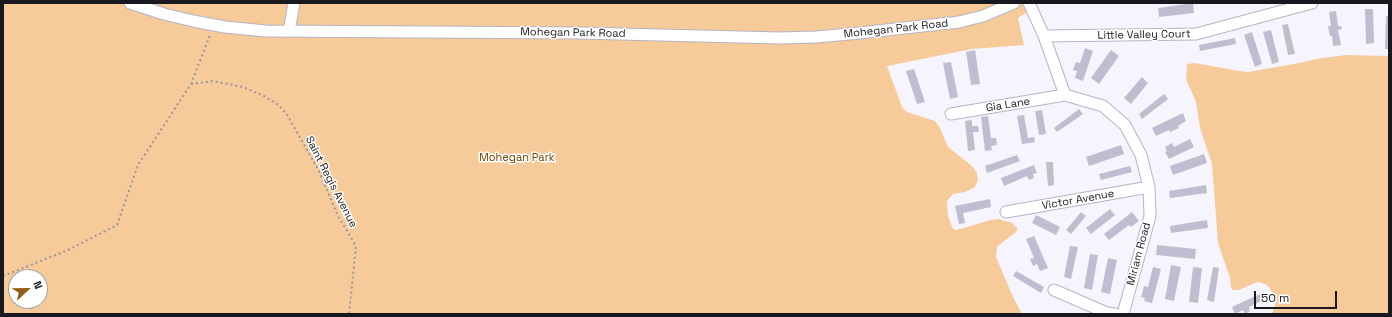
<!DOCTYPE html>
<html>
<head>
<meta charset="utf-8">
<style>
  body { margin:0 }
  #map { position:relative; width:1392px; height:317px; overflow:hidden; background:#f6f5fd; font-family:"Space Grotesk",sans-serif }
  canvas { display:block }
  .frame { position:absolute; inset:0; border:4px solid #18181e; pointer-events:none }
  .north { position:absolute; left:8px; top:269px; width:40px; height:40px; box-sizing:border-box; background:#fff; border:1px solid #a3a3a5; border-radius:50%; rotate:68deg; font-size:11px; font-weight:700; line-height:16px; text-align:center; color:#18181e }
  .north::after { content:''; display:block; margin:auto; width:14px; height:18px; background:#925d11; clip-path:polygon(50% 0,100% 100%,50% 72%,0 100%) }
  .scale { position:absolute; left:1254px; top:291px; width:83px; height:18px; box-sizing:border-box; border:2px solid #18181e; border-top:0; padding-left:5px; font-size:12px; line-height:14px; white-space:nowrap; color:#18181e; -webkit-text-stroke:3px #fff; paint-order:stroke }
</style>
</head>
<body>
<div id="map">
<canvas width="1392" height="317"></canvas>
<div class="frame"></div>
<div class="north">N</div>
<div class="scale">50 m</div>
</div>
<script>
const context = document.querySelector('canvas').getContext('2d');
context.lineJoin = 'round';
function fillPath(path, color) {
  context.fillStyle = color;
  context.fill(path, 'evenodd');
}
function poly(rows) {
  const path = new Path2D();
  for (const r of rows) {
    path.moveTo(r[0], r[1]);
    for (let i = 2; i < r.length; i += 2) path.lineTo(r[i], r[i + 1]);
  }
  return path;
}
function strokePath(path, color, width, dash) {
  context.strokeStyle = color;
  context.lineWidth = width;
  context.lineCap = dash ? 'butt' : 'round';
  context.setLineDash(dash || []);
  context.stroke(path);
}
function write(font, color, halo, rows, align = 'center') {
  context.font = font + ' "Space Grotesk",sans-serif';
  context.lineWidth = 3;
  context.setLineDash([]);
  context.textBaseline = 'middle';
  context.strokeStyle = halo;
  context.fillStyle = color;
  for (const [text, x, y, turn = 0] of rows) {
    context.save();
    context.translate(x, y);
    context.rotate((+turn || 0) * Math.PI / 180);
    context.textAlign = isNaN(turn) ? turn : align;
    if (halo) context.strokeText(text, 0, 0);
    context.fillText(text, 0, 0);
    context.restore();
  }
}
fillPath(poly([
  [3,3,1029,3,1031,10,1018,18,1024,45,972,49,887,66,902,107,907,112,935,121,940,128,948,147,972,166,977,173,978,180,975,187,965,192,953,194,947,201,948,216,952,227,955,230,961,229,990,220,998,219,1012,223,1017,228,1017,230,1015,233,1004,241,997,247,996,257,1013,297,1022,314,3,314],
  [16,277,40,277,40,301,16,301],
  [1346,55,1389,56,1389,314,1272,314,1276,301,1270,288,1267,285,1259,282,1255,283,1239,290,1233,290,1231,287,1230,278,1218,243,1212,164,1200,128,1196,102,1186,79,1187,64,1195,63,1239,71,1248,72,1294,64,1322,58]
]), '#f7ca99');
fillPath(poly([
  [1193,3,1194,13,1159,17,1158,8],
  [1365,9,1373,9,1374,43,1366,44],
  [1336,11,1338,26,1341,26,1342,29,1338,30,1341,45,1333,46,1332,36,1330,36,1328,26,1331,26,1329,12],
  [1386,16,1389,16,1389,49,1385,49],
  [1288,24,1295,54,1288,55,1282,25],
  [1271,30,1279,62,1272,64,1263,32],
  [1252,32,1262,64,1255,67,1244,35],
  [1235,38,1236,44,1200,51,1199,45],
  [1085,48,1093,51,1083,81,1075,78,1077,71,1073,70,1076,62,1080,63],
  [975,50,980,84,971,85,966,52],
  [1111,50,1119,56,1099,84,1091,78],
  [951,62,958,97,950,99,943,63],
  [914,69,925,102,917,104,906,71],
  [1142,77,1148,83,1131,104,1124,98],
  [1164,94,1168,99,1142,119,1139,114],
  [1079,109,1083,114,1057,132,1054,128],
  [1042,110,1046,134,1039,135,1035,111],
  [1183,113,1186,121,1178,126,1179,128,1170,132,1169,130,1156,136,1152,128],
  [1024,115,1028,138,1034,137,1035,142,1022,144,1017,116],
  [988,116,991,138,996,138,997,145,991,146,992,150,985,151,981,117],
  [972,120,972,126,978,126,979,132,973,132,975,150,968,151,965,121],
  [1190,139,1194,147,1169,159,1165,152,1167,151,1165,147,1172,143,1174,147],
  [1121,145,1124,154,1089,166,1086,157],
  [1204,154,1207,163,1173,175,1170,166],
  [1017,155,1020,161,987,173,985,166],
  [1046,162,1053,162,1054,185,1048,186],
  [1034,165,1037,173,1033,174,1034,178,1029,180,1027,176,1004,186,1001,178],
  [1130,166,1132,172,1101,180,1099,174],
  [1206,185,1207,193,1170,198,1169,191],
  [990,199,991,207,963,213,965,223,959,224,955,206],
  [1110,209,1115,215,1091,234,1086,228],
  [1081,212,1086,216,1071,234,1066,230],
  [1132,212,1139,221,1131,227,1129,225,1109,240,1104,234],
  [1036,215,1060,227,1056,235,1032,223],
  [1207,220,1208,228,1171,233,1170,226],
  [1034,236,1048,268,1040,271,1037,264,1033,266,1030,259,1034,258,1026,239],
  [1157,245,1196,249,1195,259,1156,255],
  [1070,246,1078,247,1071,279,1064,277],
  [1090,254,1098,255,1092,290,1084,288],
  [1108,258,1117,260,1110,294,1101,292],
  [1171,265,1181,267,1174,301,1165,299],
  [1153,267,1161,269,1152,303,1144,301,1145,298,1141,297,1144,286,1148,287],
  [1193,267,1202,268,1198,303,1189,302],
  [1213,267,1219,268,1214,302,1207,300],
  [1016,271,1044,287,1041,293,1013,276],
  [1264,292,1267,298,1249,307,1250,311,1245,314,1243,310,1235,314,1232,307]
]), '#bfbed0');
const street = poly([
  [130,3,164,14,193,21,225,27,266,31,580,33,780,38,816,37,850,34,959,22,983,16,1014,3],
  [1029,3,1044,36,1065,95,1103,106,1125,125,1141,155,1149,187,1150,216,1123,314],
  [289,31,294,3],
  [1044,36,1196,34,1312,3],
  [951,114,1065,95],
  [1006,212,1149,187],
  [1054,290,1107,313,1115,314]
]);
strokePath(street, '#b5b4c6', 13);
strokePath(poly([
  [191,84,213,81,243,87,264,96,277,104,286,113,319,171,338,216,356,246,349,314],
  [3,276,68,250,117,225,138,165,191,84,210,35]
]), '#97979e', 2, [2, 3]);
strokePath(street, '#fff', 11);
write('11px', '#18181e', '#fff', [
  ["Mohegan Park Road",896,29,-6],
  ["Mohegan Park Road",573,33,1],
  ["Little Valley Court",1144,35,-1],
  ["Gia Lane",1008,105,-9],
  ["Saint Regis Avenue",331,182,63],
  ["Victor Avenue",1078,200,-10],
  ["Miriam Road",1139,254,-75]
]);
write('11px', '#704502', '#fff', [
  ["Mohegan Park",517,158]
]);
</script>
</body>
</html>
